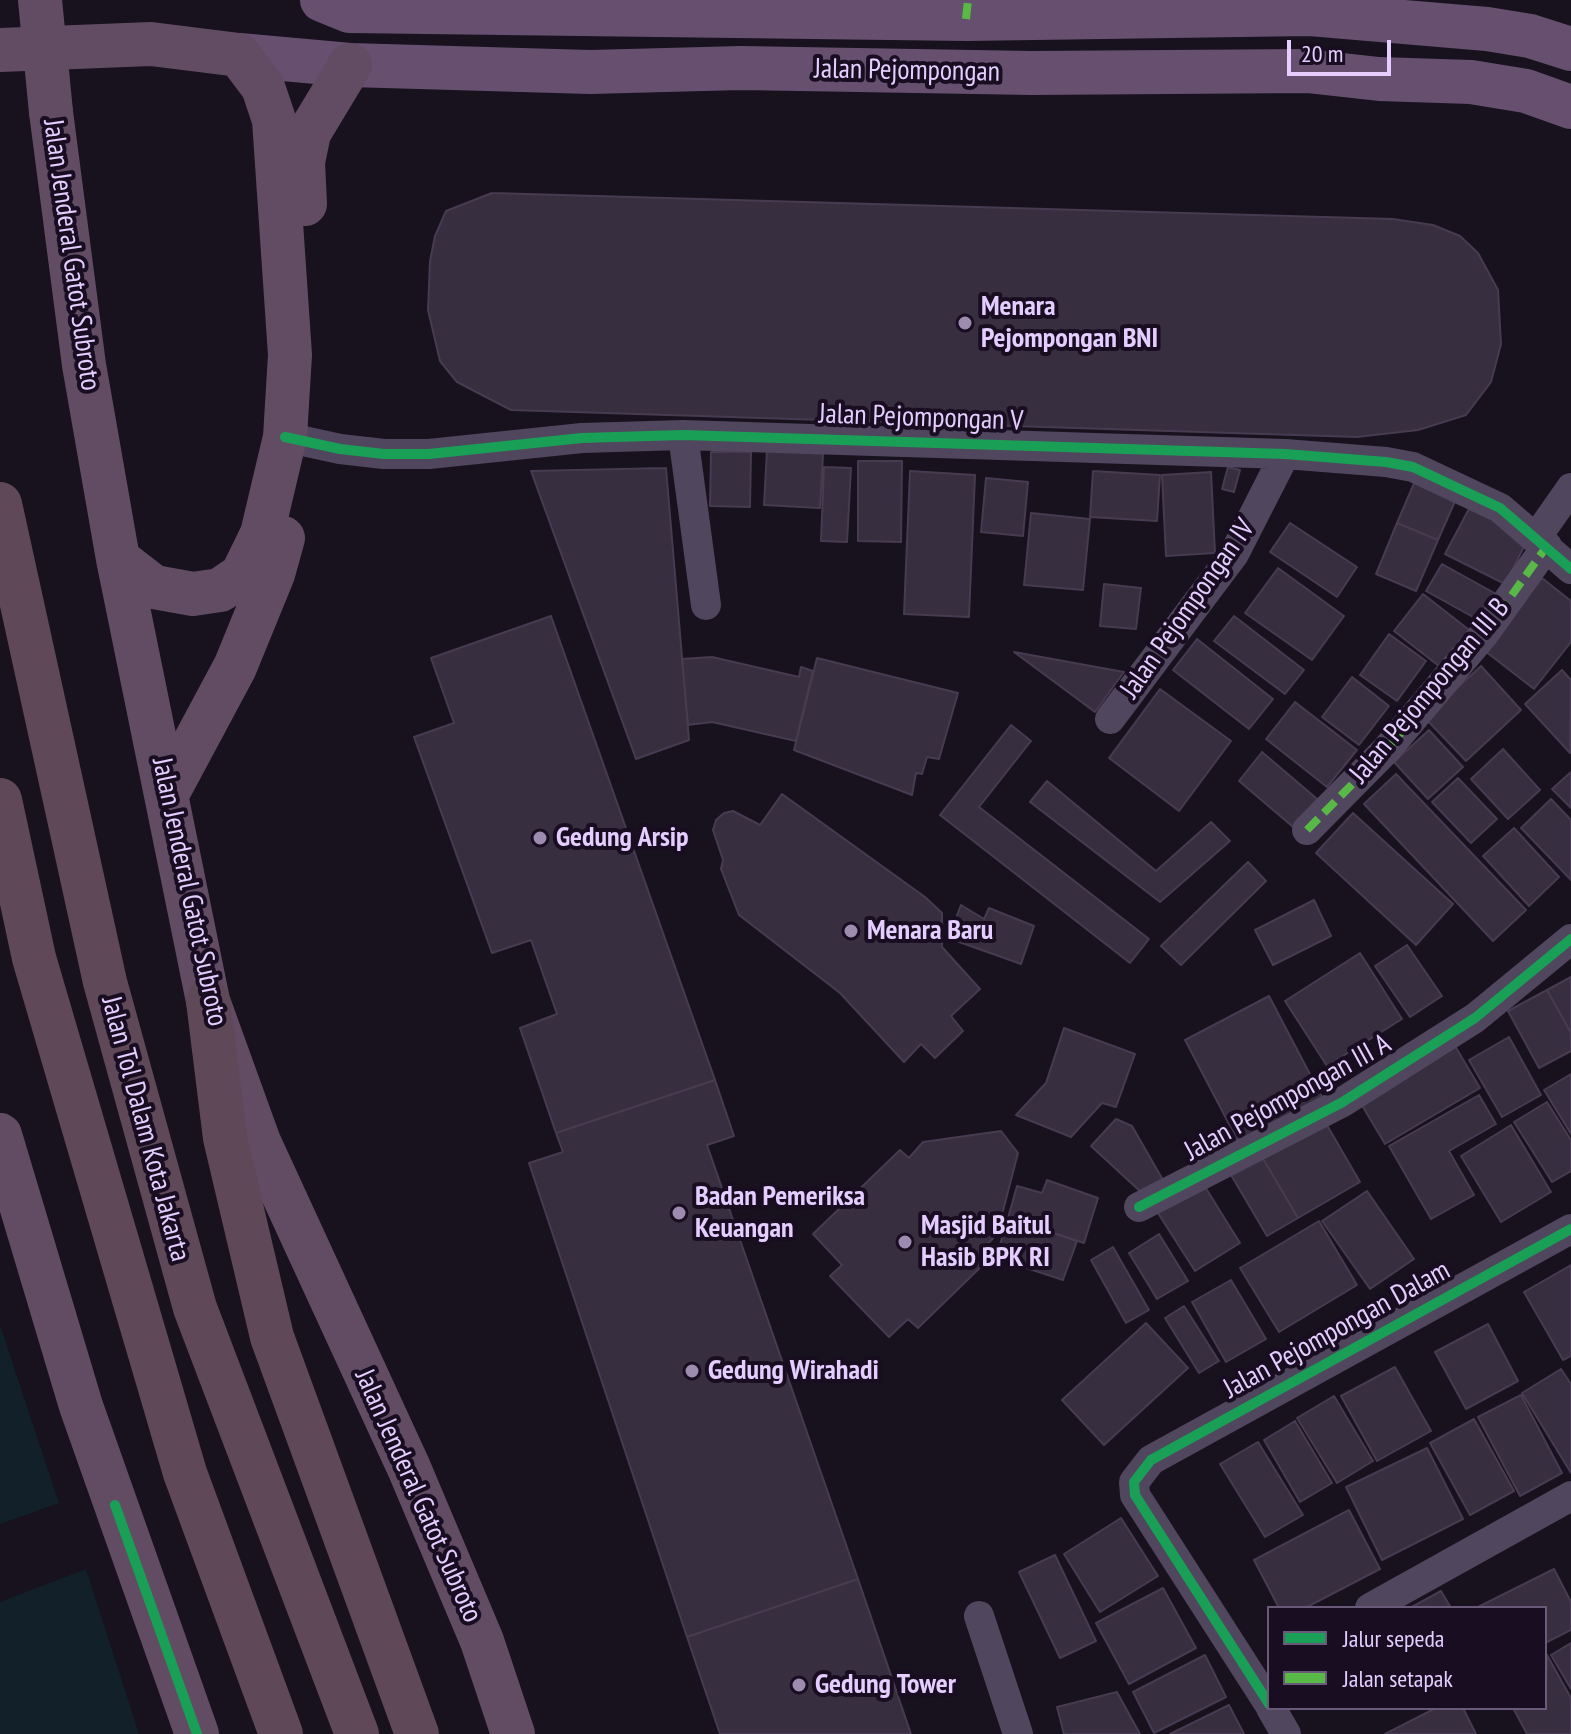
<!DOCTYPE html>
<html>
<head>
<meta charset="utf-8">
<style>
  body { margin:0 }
  #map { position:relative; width:1571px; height:1734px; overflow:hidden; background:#17121d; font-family:"PT Sans Narrow",sans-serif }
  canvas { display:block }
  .legend { position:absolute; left:1267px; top:1606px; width:280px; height:104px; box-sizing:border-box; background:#180d21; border:2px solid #6a5a7a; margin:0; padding:10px 14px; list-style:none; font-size:24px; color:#e5cdff }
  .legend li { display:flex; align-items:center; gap:16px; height:40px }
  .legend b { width:40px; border:2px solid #6a5a7a }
  .scale { position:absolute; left:1287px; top:40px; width:104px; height:36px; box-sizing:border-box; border:4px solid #e5cdff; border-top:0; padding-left:10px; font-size:24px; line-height:28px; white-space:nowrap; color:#e5cdff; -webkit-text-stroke:6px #180d21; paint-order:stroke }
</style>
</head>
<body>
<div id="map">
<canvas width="1571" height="1734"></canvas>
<ul class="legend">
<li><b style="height:10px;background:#1a9f57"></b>Jalur sepeda</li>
<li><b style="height:10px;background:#58b947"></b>Jalan setapak</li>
</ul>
<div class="scale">20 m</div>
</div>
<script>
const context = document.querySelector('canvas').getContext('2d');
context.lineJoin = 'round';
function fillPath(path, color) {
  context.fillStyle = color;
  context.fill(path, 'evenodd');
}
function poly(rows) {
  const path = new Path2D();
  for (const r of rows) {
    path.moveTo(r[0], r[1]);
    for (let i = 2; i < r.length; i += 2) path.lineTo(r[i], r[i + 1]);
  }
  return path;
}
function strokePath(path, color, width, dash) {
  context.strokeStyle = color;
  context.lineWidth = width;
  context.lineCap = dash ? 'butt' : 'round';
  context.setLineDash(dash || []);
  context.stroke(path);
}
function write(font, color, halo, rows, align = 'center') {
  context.font = font + ' "PT Sans Narrow",sans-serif';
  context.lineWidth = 8;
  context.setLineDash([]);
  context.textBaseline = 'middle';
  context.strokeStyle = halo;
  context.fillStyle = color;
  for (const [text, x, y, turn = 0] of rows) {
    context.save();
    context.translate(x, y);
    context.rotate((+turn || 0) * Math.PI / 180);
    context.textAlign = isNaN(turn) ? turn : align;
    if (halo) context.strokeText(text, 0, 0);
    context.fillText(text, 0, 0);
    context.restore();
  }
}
fillPath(poly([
  [0,1325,59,1503,0,1524],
  [86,1569,139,1734,0,1734,0,1602]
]), '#112029');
const building = poly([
  [492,193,1393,219,1433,225,1460,236,1478,253,1498,290,1501,344,1491,382,1466,415,1418,430,1357,437,511,410,457,382,440,361,428,310,430,261,435,236,446,211,492,193],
  [767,450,823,454,820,508,764,505,767,450],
  [711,452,751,452,750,507,710,506,711,452],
  [858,461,902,461,901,542,858,541,858,461],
  [824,467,851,468,847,542,821,541,824,467],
  [1228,467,1240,470,1234,492,1222,489,1228,467],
  [666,468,689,740,636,759,531,471,666,468],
  [910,471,975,475,969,617,904,614,910,471],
  [1093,471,1160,475,1157,521,1090,517,1093,471],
  [1211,472,1215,553,1166,556,1162,475,1211,472],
  [986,478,1028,482,1023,536,981,532,986,478],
  [1415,481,1456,499,1438,540,1397,523,1415,481],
  [1471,505,1530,535,1505,584,1445,554,1471,505],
  [1031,513,1090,519,1083,590,1024,585,1031,513],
  [1290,523,1357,567,1337,597,1270,552,1290,523],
  [1397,523,1438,540,1416,591,1376,574,1397,523],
  [1442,564,1498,595,1482,622,1426,591,1442,564],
  [1278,568,1344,616,1312,660,1245,613,1278,568],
  [1542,578,1571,601,1571,642,1534,689,1485,651,1542,578],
  [1104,584,1141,588,1136,629,1100,626,1104,584],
  [1423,594,1473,633,1444,670,1394,631,1423,594],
  [551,616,715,1080,556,1133,520,1028,557,1014,531,940,492,953,414,737,454,723,431,658,551,616],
  [1234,616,1304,670,1285,694,1214,641,1234,616],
  [1389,634,1426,661,1397,701,1360,675,1389,634],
  [1197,639,1273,699,1249,729,1173,670,1197,639],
  [1014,652,1124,672,1095,712,1014,652],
  [712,657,799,677,801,667,813,671,796,741,712,722,688,725,682,659,712,657],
  [817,658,958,693,939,759,927,757,922,774,916,773,912,795,794,750,817,658],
  [1481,666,1521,710,1466,761,1425,718,1481,666],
  [1562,670,1571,680,1570,753,1525,704,1562,670],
  [1352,677,1389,706,1359,745,1322,717,1352,677],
  [1160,689,1231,741,1179,811,1109,758,1160,689],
  [1295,702,1357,750,1327,787,1266,739,1295,702],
  [1011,725,1031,741,979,807,1149,939,1130,963,940,815,1011,725],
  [1429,730,1463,767,1428,799,1394,762,1429,730],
  [1503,749,1540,790,1508,819,1471,779,1503,749],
  [1262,752,1323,804,1299,832,1239,781,1262,752],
  [1571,772,1571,808,1552,789,1571,772],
  [1396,774,1526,910,1493,941,1364,804,1396,774],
  [1458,778,1497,819,1471,843,1432,802,1458,778],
  [1047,781,1156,871,1211,822,1230,841,1160,902,1030,802,1047,781],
  [782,794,925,897,942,913,942,947,980,989,951,1016,963,1031,935,1058,921,1044,904,1062,840,993,739,915,721,869,723,860,713,830,716,820,724,813,733,811,760,825,782,794],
  [1551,799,1571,820,1571,880,1521,828,1551,799],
  [1353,813,1453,904,1416,945,1316,853,1353,813],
  [1514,828,1559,877,1529,906,1483,856,1514,828],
  [1248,862,1266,881,1181,965,1161,946,1248,862],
  [1314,900,1331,936,1273,965,1255,930,1314,900],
  [961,905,984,919,989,908,1034,926,1021,964,948,938,961,905],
  [1407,945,1442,996,1410,1017,1375,966,1407,945],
  [1360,953,1402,1019,1327,1066,1285,1001,1360,953],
  [1571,977,1571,1033,1547,990,1571,977],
  [1547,990,1571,1033,1571,1051,1539,1068,1508,1011,1547,990],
  [1269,996,1324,1101,1240,1145,1185,1040,1269,996],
  [1064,1028,1135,1054,1116,1107,1102,1103,1071,1137,1016,1115,1046,1083,1064,1028],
  [1509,1037,1541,1095,1502,1117,1469,1060,1509,1037],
  [1455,1046,1480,1088,1385,1144,1360,1102,1455,1046],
  [1571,1074,1571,1134,1544,1090,1571,1074],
  [715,1080,734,1136,707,1145,858,1579,687,1637,529,1163,563,1152,556,1133,715,1080],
  [1479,1095,1496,1124,1449,1151,1474,1195,1431,1219,1389,1146,1479,1095],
  [1547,1102,1571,1140,1571,1171,1552,1182,1514,1122,1547,1102],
  [1116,1119,1132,1126,1163,1180,1142,1193,1091,1146,1116,1119],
  [1324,1120,1360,1182,1298,1218,1262,1157,1324,1120],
  [1511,1125,1551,1192,1501,1222,1461,1156,1511,1125],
  [1001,1131,1018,1153,997,1234,983,1249,991,1257,918,1328,908,1319,889,1337,830,1276,842,1265,813,1234,900,1150,909,1158,923,1142,1001,1131],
  [1262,1157,1298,1218,1267,1236,1231,1175,1262,1157],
  [1047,1180,1098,1198,1084,1243,1008,1218,1017,1186,1042,1193,1047,1180],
  [1202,1182,1240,1243,1195,1271,1156,1210,1202,1182],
  [1367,1191,1414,1259,1370,1289,1322,1221,1367,1191],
  [1008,1218,1077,1241,1063,1280,996,1258,1008,1218],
  [1319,1221,1357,1285,1279,1332,1240,1268,1319,1221],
  [1159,1234,1188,1281,1157,1299,1129,1253,1159,1234],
  [1113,1247,1149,1310,1126,1323,1091,1260,1113,1247],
  [1571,1265,1571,1356,1563,1360,1524,1292,1571,1265],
  [1231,1280,1266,1339,1226,1362,1192,1302,1231,1280],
  [1184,1306,1219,1361,1199,1373,1165,1318,1184,1306],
  [1146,1323,1188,1368,1104,1445,1062,1400,1146,1323],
  [1488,1324,1518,1381,1466,1409,1435,1352,1488,1324],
  [1395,1367,1431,1431,1377,1461,1341,1396,1395,1367],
  [1561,1369,1571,1384,1571,1473,1522,1393,1561,1369],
  [1521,1395,1562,1473,1520,1496,1478,1417,1521,1395],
  [1334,1396,1373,1461,1337,1483,1297,1418,1334,1396],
  [1474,1419,1514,1491,1470,1515,1430,1443,1474,1419],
  [1295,1421,1332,1483,1300,1502,1264,1440,1295,1421],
  [1258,1442,1303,1515,1265,1537,1220,1464,1258,1442],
  [1427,1448,1463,1519,1382,1560,1346,1487,1427,1448],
  [1349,1510,1380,1569,1305,1608,1279,1608,1254,1560,1349,1510],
  [1121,1518,1158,1576,1100,1612,1064,1554,1121,1518],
  [1055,1555,1096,1641,1060,1658,1019,1572,1055,1555],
  [1554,1569,1571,1602,1571,1630,1545,1643,1545,1608,1476,1608,1554,1569],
  [858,1579,911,1734,720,1734,687,1637,858,1579],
  [1163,1588,1196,1648,1129,1684,1096,1623,1163,1588],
  [1441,1591,1451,1608,1410,1608,1441,1591],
  [1571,1643,1571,1689,1551,1655,1571,1643],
  [1205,1655,1226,1697,1154,1733,1133,1692,1205,1655],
  [1547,1655,1571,1698,1571,1734,1527,1734,1513,1708,1545,1708,1547,1655],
  [1117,1692,1140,1734,1064,1734,1057,1707,1117,1692],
  [1229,1705,1244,1734,1170,1734,1229,1705],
  [1436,1708,1463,1708,1476,1734,1385,1734,1436,1708]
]);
fillPath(building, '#372f3f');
strokePath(building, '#473b51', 2);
strokePath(poly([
  [683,435,706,605],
  [285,437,340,449,384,454,429,454,582,438,683,435,1285,454,1386,462,1413,467,1500,508,1571,569],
  [1536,538,1571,488],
  [1110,719,1234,554,1285,454],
  [1307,830,1387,749,1484,634,1547,546],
  [1139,1207,1341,1103,1475,1018,1571,939],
  [1370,1608,1571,1496],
  [979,1616,1018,1734],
  [1269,1704,1135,1495,1134,1482,1151,1460,1571,1229],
  [1271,1708,1286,1734]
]), '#50465e', 30);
strokePath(poly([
  [322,0,349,11,966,19,1310,14,1487,29,1530,36,1571,49],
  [239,55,350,65,590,72,741,68,1032,73,1307,71,1379,79,1471,82,1526,91,1571,107]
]), '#664f6f', 44);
strokePath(poly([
  [0,50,151,44,239,55,263,87,274,120,290,355,285,437,262,534,242,575,220,590,193,594,154,587,118,559],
  [51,112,84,365,118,559,208,1001,259,1142,409,1468,482,1641,513,1734],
  [305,204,303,162,309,133,350,65],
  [167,794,235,667,273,574,283,538],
  [0,1135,81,1406,197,1734]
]), '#624c64', 44);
strokePath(poly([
  [0,504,105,982,195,1308,357,1734],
  [0,800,34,958,185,1473,281,1734],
  [208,1001,225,1138,272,1337,417,1734]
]), '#5f4858', 44);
strokePath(poly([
  [40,0,51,112]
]), '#624c64', 44);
strokePath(poly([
  [966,19,968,0],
  [1307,830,1387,749,1484,634,1547,546]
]), '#58b947', 8, [16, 8]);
strokePath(poly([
  [285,437,340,449,384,454,429,454,582,438,683,435,1285,454,1386,462,1413,467,1500,508,1571,569],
  [1139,1207,1341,1103,1475,1018,1571,939],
  [115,1505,197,1734],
  [1269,1704,1135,1495,1134,1482,1151,1460,1571,1229]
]), '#1a9f57', 10);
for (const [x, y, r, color] of [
  [965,323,8,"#9d8cb0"],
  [540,838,8,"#9d8cb0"],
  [851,931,8,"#9d8cb0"],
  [679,1213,8,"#9d8cb0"],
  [905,1242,8,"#9d8cb0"],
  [692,1371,8,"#9d8cb0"],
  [799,1685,8,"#9d8cb0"]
]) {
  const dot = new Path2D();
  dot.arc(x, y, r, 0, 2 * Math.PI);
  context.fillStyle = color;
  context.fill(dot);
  strokePath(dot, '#180d21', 3);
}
write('28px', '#e5cdff', '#180d21', [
  ["Jalan Pejompongan",907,71,1],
  ["Jalan Jenderal Gatot Subroto",71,255,82],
  ["Jalan Pejompongan V",921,418,2],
  ["Jalan Pejompongan IV",1188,609,-55],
  ["Jalan Pejompongan III B",1430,691,-50],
  ["Jalan Jenderal Gatot Subroto",189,892,78],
  ["Jalan Pejompongan III A",1288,1098,-29],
  ["Jalan Tol Dalam Kota Jakarta",145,1129,75],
  ["Jalan Pejompongan Dalam",1337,1330,-29],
  ["Jalan Jenderal Gatot Subroto",418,1496,66]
]);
write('bold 28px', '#e5cdff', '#180d21', [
  ["Menara",981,307],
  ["Pejompongan BNI",981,339],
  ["Gedung Arsip",556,838],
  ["Menara Baru",867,931],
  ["Badan Pemeriksa",695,1197],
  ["Keuangan",695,1229],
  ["Masjid Baitul",921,1226],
  ["Hasib BPK RI",921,1258],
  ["Gedung Wirahadi",708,1371],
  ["Gedung Tower",815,1685]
], 'left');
</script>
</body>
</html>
